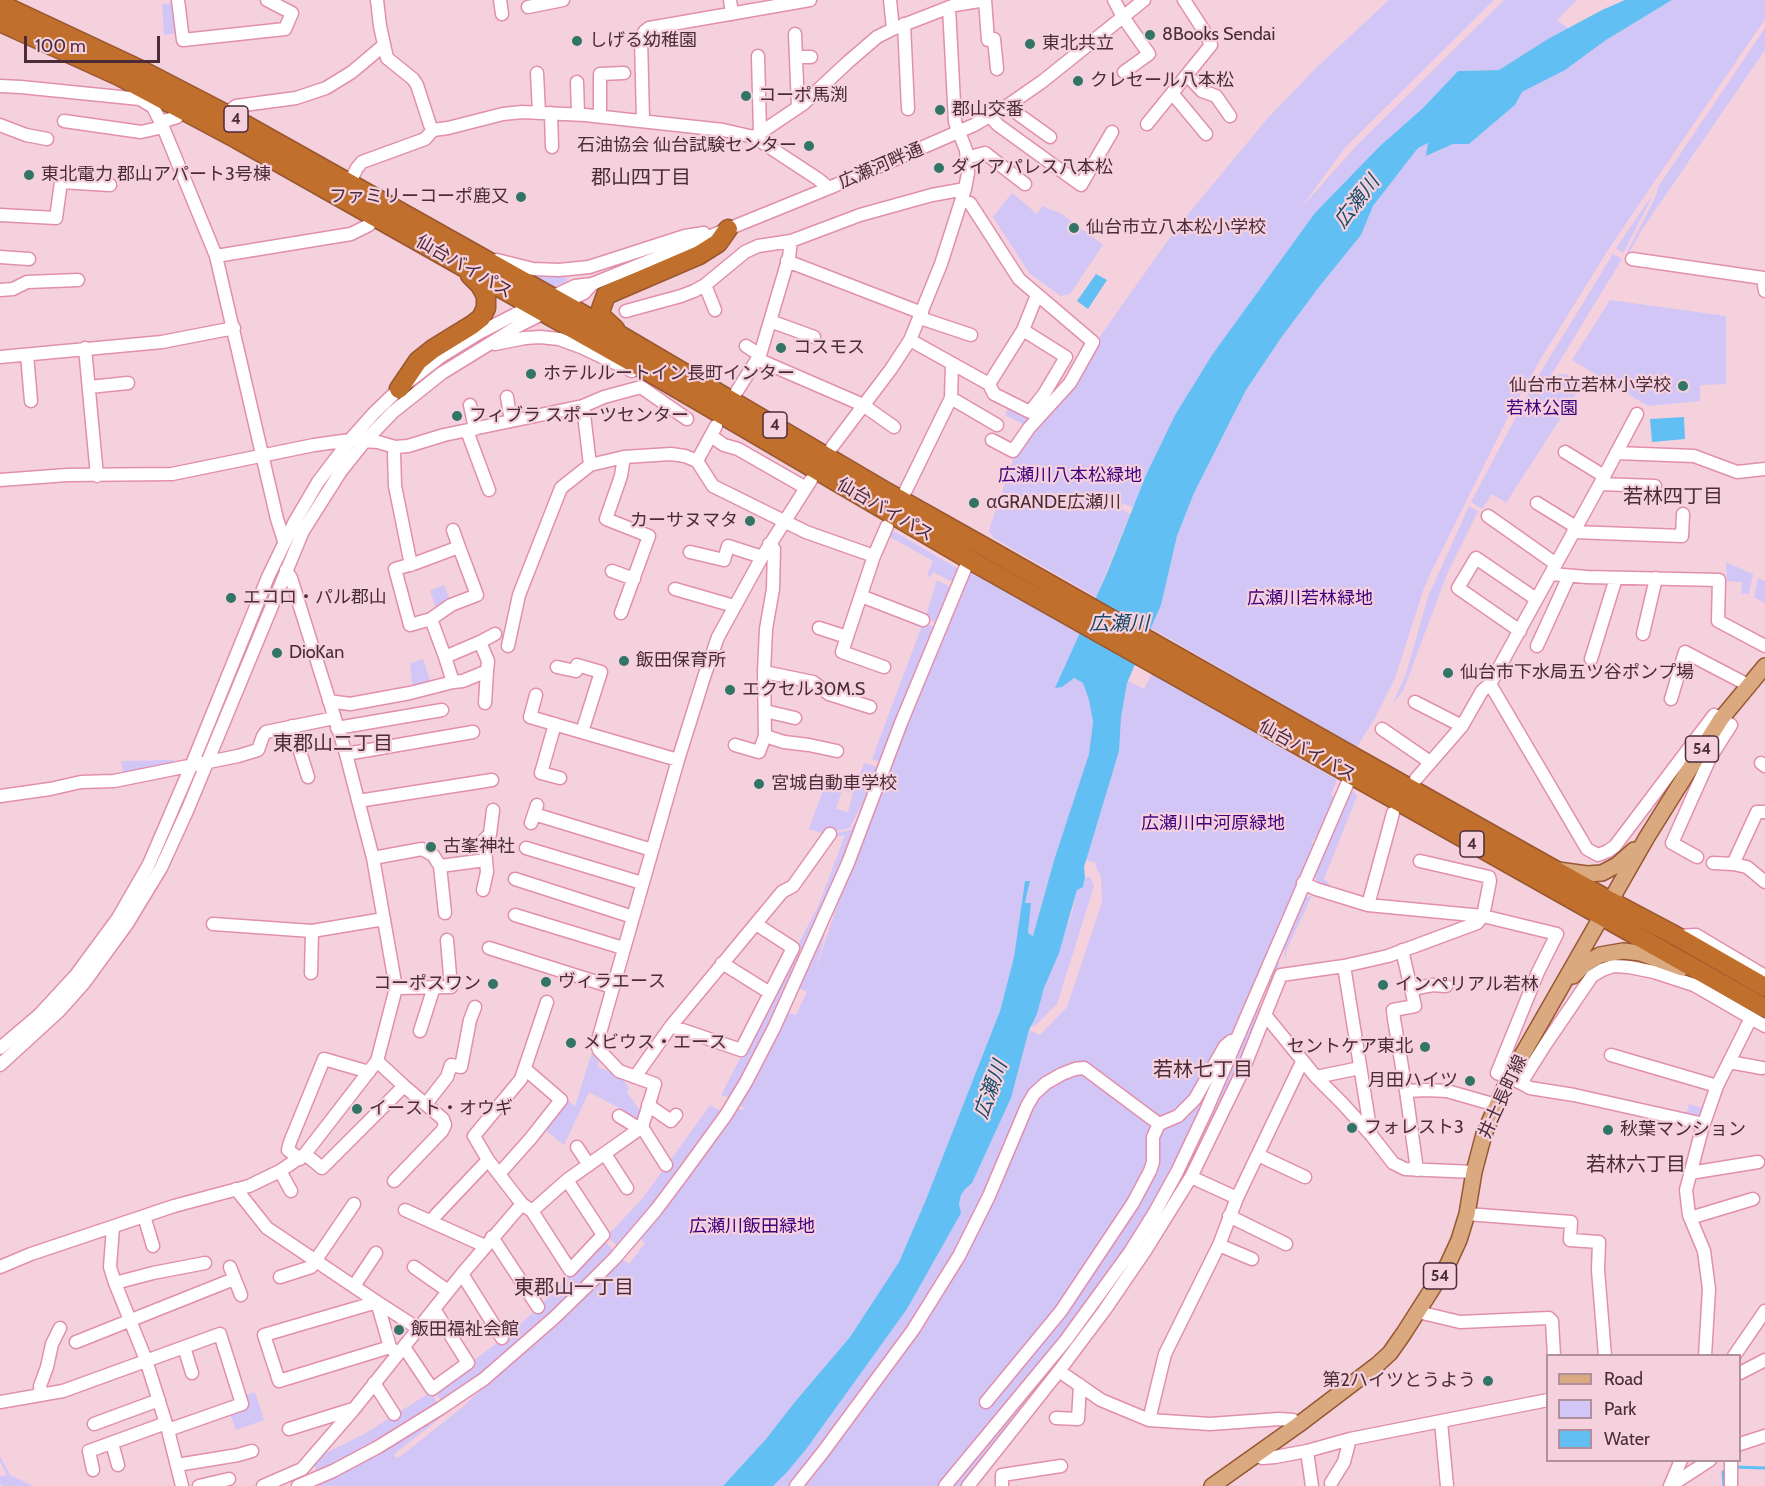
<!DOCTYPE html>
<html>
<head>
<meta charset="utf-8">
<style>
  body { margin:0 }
  #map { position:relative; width:1765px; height:1486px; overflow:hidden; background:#f5d1de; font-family:Cabin,sans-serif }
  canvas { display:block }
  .legend { position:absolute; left:1546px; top:1354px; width:195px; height:108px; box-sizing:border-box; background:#f5d1de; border:2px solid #b18f9c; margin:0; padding:8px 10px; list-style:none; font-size:18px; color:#4c2b38 }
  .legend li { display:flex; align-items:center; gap:12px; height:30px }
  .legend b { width:30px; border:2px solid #b18f9c }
  .scale { position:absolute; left:24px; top:36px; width:136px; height:27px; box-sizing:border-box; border:3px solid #4c2b38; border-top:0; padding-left:8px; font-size:18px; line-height:21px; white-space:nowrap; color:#4c2b38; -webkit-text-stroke:4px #f5d1de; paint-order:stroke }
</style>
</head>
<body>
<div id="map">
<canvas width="1765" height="1486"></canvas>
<ul class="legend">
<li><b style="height:8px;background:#daa980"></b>Road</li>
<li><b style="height:16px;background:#d1c6f6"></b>Park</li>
<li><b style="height:16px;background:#62bff4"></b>Water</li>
</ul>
<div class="scale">100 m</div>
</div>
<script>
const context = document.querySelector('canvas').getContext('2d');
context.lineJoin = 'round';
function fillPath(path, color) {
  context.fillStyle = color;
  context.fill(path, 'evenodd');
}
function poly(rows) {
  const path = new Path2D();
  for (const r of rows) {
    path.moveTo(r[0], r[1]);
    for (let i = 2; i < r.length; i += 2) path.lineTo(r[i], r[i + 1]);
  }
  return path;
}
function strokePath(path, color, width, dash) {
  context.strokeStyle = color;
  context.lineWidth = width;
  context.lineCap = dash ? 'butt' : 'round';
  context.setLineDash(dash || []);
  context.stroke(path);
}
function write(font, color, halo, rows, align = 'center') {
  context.font = font + ' Cabin,"Noto Sans JP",sans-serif';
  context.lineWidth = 4.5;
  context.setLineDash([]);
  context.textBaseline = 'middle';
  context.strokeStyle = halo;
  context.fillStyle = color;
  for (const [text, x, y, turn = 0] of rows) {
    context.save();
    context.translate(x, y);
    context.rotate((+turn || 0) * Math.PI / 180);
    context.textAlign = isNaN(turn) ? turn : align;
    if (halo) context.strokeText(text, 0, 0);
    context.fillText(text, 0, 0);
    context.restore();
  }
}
fillPath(poly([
  [1389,0,1494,0,1345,148,1300,209,1357,145,1504,0,1577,0,1557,20,1569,29,1548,39,1499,70,1458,71,1423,108,1381,145,1212,355,1175,415,1146,475,1133,508,1123,503,1121,509,1130,514,1096,597,992,537,993,535,989,533,990,527,1017,449,1072,384,1103,332,1179,225,1267,119,1316,68],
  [1672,0,1765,0,1765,19,1608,250,1540,360,1508,417,1430,574,1423,591,1395,678,1376,716,1357,747,1151,628,1161,605,1177,536,1194,493,1246,390,1281,338,1319,287,1361,235,1373,206,1418,148,1428,143,1427,156,1453,144,1469,144,1515,105,1522,92,1565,70,1606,40],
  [170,3,176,7,179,33,164,35,162,4],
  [1765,28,1765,50,1643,228,1629,253,1627,252,1656,196,1658,187],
  [1012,193,1037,214,1042,206,1062,214,1103,245,1070,294,1061,296,1030,274,993,217],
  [1651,197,1650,201,1623,253,1616,248],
  [1613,254,1622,259,1550,377,1555,380,1558,375,1566,374,1582,385,1506,503,1492,494,1482,509,1471,502,1534,383],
  [533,275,566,276,568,281,552,288,532,276],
  [1610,300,1726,316,1726,384,1700,385,1700,401,1648,406,1572,360],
  [1009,406,1030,416,1023,424,1005,415],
  [1469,506,1478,511,1447,574,1403,691,1393,703,1406,674,1428,597],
  [890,532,897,533,960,570,955,583,933,572,930,577,927,576,933,561,887,535],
  [1726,562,1753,574,1749,594,1741,594,1742,582,1727,581],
  [973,571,1080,633,1070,657,1062,687,1074,678,1083,683,1089,700,1093,722,1089,754,1055,857,1034,936,1028,933,1031,903,1025,903,1028,893,1025,882,1014,957,1000,1011,925,1202,899,1262,850,1337,794,1403,766,1439,723,1486,307,1486,463,1398,434,1423,394,1454,396,1458,401,1456,464,1406,619,1257,629,1264,645,1243,637,1236,734,1106,742,1110,744,1108,737,1102,785,1012,796,1015,807,992,796,986,829,917,816,969,837,906,838,895,891,759,894,759,895,756,892,755,968,574],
  [1758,578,1765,581,1765,603,1754,597],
  [937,580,952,588,937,623,925,618],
  [444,585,450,599,436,608,430,591],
  [923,623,935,627,881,763,872,759],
  [423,659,430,681,413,687,410,664],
  [1152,674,1337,780,1331,795,1335,797,1316,840,1313,839,1312,843,1314,844,1300,880,1291,895,1294,892,1295,893,1172,1174,1127,1250,1070,1329,939,1486,773,1486,807,1448,907,1309,960,1213,959,1204,961,1195,965,1189,972,1183,1011,1098,1029,1030,1040,1035,1067,1007,1102,902,1101,877,1096,867,1095,863,1086,860,1121,717,1127,683,1128,681,1144,689],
  [174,760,172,763,123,773,121,761],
  [864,763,881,768,875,784,871,786,850,828,830,832,827,835,809,829,827,779,855,788],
  [842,790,853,793,848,812,836,809],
  [1347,790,1352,790,1357,796,1324,879,1332,887,1330,890,1317,882,1313,869],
  [866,803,806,953,797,947,819,904,845,835,831,838,835,833,851,830],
  [1085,877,1090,877,1094,886,1057,1004,1034,1027,1031,1024,1037,1014,1044,988,1071,916,1077,890,1083,887],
  [1312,895,1287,949,1285,963,1284,938,1301,900],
  [1280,943,1278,974,1251,1012],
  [796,950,805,956,732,1099,721,1095],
  [1265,1001,1263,1015,1188,1176,1181,1172,1248,1022],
  [592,1052,599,1061,598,1067,621,1076,629,1088,627,1092,641,1112,637,1120,620,1113,621,1109,589,1092,564,1145,544,1129,567,1100,575,1106],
  [1689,1104,1703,1108,1700,1120,1686,1116],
  [710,1105,723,1112,669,1188,662,1190,651,1206,650,1212,619,1248,607,1236,643,1198],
  [604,1240,613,1250,583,1284,518,1346,443,1404,434,1390,505,1337,537,1309],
  [1066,1346,1071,1351,967,1482,962,1486,951,1486],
  [255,1392,264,1420,236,1430,230,1413,248,1408,244,1396],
  [431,1392,439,1406,412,1424,325,1468,318,1474,314,1463,322,1455,364,1434],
  [0,1456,10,1475,33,1486,3,1486,0,1484,0,1476,7,1475,0,1462]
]), '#d1c6f6');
fillPath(poly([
  [1625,0,1672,0,1606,40,1565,70,1522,92,1515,105,1469,144,1453,144,1426,156,1428,143,1418,148,1373,206,1361,235,1319,287,1281,338,1246,390,1194,493,1177,536,1161,605,1127,683,1121,717,1119,751,1084,867,1085,877,1083,887,1077,890,1059,953,1044,988,1037,1014,1029,1030,1011,1098,972,1183,965,1189,961,1195,959,1204,961,1213,907,1309,807,1448,787,1472,773,1486,723,1486,766,1439,794,1403,850,1337,899,1262,925,1202,1000,1011,1014,957,1025,881,1030,881,1025,903,1031,903,1028,933,1033,936,1055,857,1089,754,1093,722,1089,700,1083,683,1074,678,1062,687,1055,688,1107,573,1146,475,1175,415,1212,355,1315,213,1381,145,1423,108,1458,71,1499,70,1548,39,1602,10],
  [1096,274,1107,280,1088,309,1077,301],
  [1684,417,1685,439,1652,442,1650,419]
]), '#62bff4');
strokePath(poly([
  [1734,1467,1765,1468],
  [1724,1486,1723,1472,1728,1470]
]), '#62bff4', 3);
const minor = poly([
  [178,0,183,40,285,29,292,13,267,0],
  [377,0,380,26,387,58,413,79,417,85,430,125,433,130,448,128,503,114,522,112,585,115,723,130,754,137,818,179,829,188],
  [500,0,502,14],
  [730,0,732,14],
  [890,0,893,29],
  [985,0,988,40,994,39,997,69],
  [1114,0,1123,17,1149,54,1124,72],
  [528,7,563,0],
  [904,24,908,109],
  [795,34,798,107],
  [758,56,760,132],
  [796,57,811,57],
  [537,73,539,113],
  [1187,75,1202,91,1216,96,1230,116],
  [577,82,578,114],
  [0,86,21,87,140,99,153,107,163,127,216,256,277,519,284,541],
  [1172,93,1206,134],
  [1010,104,1018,114,1050,137],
  [551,113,552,147],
  [226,114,236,106,296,98,326,88,352,72,384,45],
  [600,116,600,74,624,73],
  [990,116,998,125,1081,185,1112,132],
  [643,120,641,38,645,31,649,28,810,0],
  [64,121,141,132,163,127],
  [161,122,177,117,182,109],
  [1147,124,1211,45,1206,34,1184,0],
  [0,125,26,135,47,139],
  [754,137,803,104,848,62,877,37,893,29,955,5,985,0],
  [966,158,985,153,1025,184],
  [349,184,357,168,362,162,425,139,433,130],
  [962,200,970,203,1019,279,1093,342,1070,383,1029,428,1013,451,992,440],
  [0,215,56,218,61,182,110,185],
  [216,256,351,234,369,225,373,216],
  [0,257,29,259],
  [1632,259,1763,278,1765,291],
  [497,260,533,269,559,270,589,267,685,236,704,233],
  [787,261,922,313],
  [705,285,715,310],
  [0,290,13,289,27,282,78,280],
  [626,311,681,296,694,291,705,285,745,252,758,246,791,241,860,215,932,195,965,189],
  [920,318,971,335],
  [770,321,814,337],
  [910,340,989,384,994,394,1030,412,1044,394,1066,357,1023,330,1037,295],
  [495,344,525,338,540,337,559,339,581,347,632,371],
  [746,346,760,355],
  [85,348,97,476],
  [27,355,31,401],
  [0,357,162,342,234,328],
  [757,359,863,405,894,427],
  [989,384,1023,330],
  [89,387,128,383],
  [737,391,760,355,789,257,791,241],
  [507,397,511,421],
  [951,398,997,425],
  [470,405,475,429],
  [583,406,590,465,624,457,671,454,685,456,697,461,713,486,806,532,874,556],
  [467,431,489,490],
  [711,436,724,445,738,449,806,488],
  [395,447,394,454,395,486,411,565],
  [832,447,891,369,910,340,941,264,965,189,968,173,966,150,955,122,949,7],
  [1565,452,1604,476],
  [1616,453,1694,456,1737,472,1765,469],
  [697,461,716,426],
  [0,480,67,475,172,474,314,445,350,440,378,442,395,447,408,446,444,435,583,406,604,397,641,387,687,419],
  [1600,484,1655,486],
  [906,490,951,398,952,364],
  [1537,503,1576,527],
  [1488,516,1556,564],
  [453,530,459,547,477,595,451,605,431,619,410,625,395,569,416,563,459,547],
  [1573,532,1682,536,1683,514],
  [769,544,774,549,773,589,766,629,764,672,765,736,784,742,809,745,837,751],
  [690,552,724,560,728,546,762,557],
  [612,571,634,579],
  [1551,574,1587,577,1719,580,1718,621,1765,646],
  [675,589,734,606],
  [861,596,923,620],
  [621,613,649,536,606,519,621,476,624,457],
  [431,619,445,657],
  [819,628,847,637],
  [1520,631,1458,588,1476,558,1536,599],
  [1643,634,1656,578],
  [480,642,495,634],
  [508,646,519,595,561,488,590,465],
  [1537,646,1569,576],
  [1591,659,1616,578],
  [557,667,576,671,577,665,601,672,582,732],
  [884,667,842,652,874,556,887,526],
  [764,672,813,682,829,694,870,707],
  [1490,684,1587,849,1598,855,1608,851,1615,846,1714,715,1731,725,1710,758,1672,843,1697,857],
  [536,695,530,717,678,760],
  [1671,699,1685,652,1750,686],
  [329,701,350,704,410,693,453,682,463,681,487,671,488,661,480,642,445,657,453,682],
  [1415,702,1462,726],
  [485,703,487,671],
  [765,711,795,718],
  [555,724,541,773,560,778],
  [292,726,308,777],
  [337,728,442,710],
  [1382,729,1430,762],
  [735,745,759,752,765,736],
  [346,754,473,732],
  [1761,763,1765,766],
  [1416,779,1462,726,1482,691,1490,684,1600,484,1637,414],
  [0,796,50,789,81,782,114,781,238,756,258,750,263,736,266,732,334,718],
  [358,801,492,780],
  [534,814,652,850],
  [531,823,537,805],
  [526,848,642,883],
  [373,858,422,849,433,855,440,866,486,860,484,840,490,834,493,810],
  [1713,863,1733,864,1747,867,1765,882],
  [1733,864,1757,812,1765,812],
  [440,866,445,913],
  [515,879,633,917],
  [1303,883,1316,889,1368,905,1483,916,1557,934,1538,972,1497,1073,1521,1083,1545,1045,1592,976,1602,970,1613,966,1629,967,1654,972,1694,985,1765,1026],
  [483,890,487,872,486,860],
  [1368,905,1393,813],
  [515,915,623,948],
  [213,924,312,931,384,919],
  [1677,936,1696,935,1765,976],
  [489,948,612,987],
  [1402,950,1415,1006,1393,1010,1394,1019,1406,1091,1417,1170],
  [722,963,770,993],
  [1344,966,1371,1134],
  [311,973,312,931],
  [396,988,451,987,447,940],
  [1411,989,1433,985,1446,986],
  [1266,1016,1316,1077,1342,1103,1372,1136,1393,1163,1405,1169,1474,1172],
  [671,1026,741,1050,793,948,756,924],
  [420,1031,434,987],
  [0,1048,39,1015,76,975,118,918,149,864,192,764,268,577,294,523,318,482,350,440,374,413,399,389,440,357,479,333,514,315,575,286,592,284,728,229,829,188,974,125,1010,104,1043,81,1144,0],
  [1611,1055,1717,1086],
  [1729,1062,1762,1068],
  [0,1065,59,1011,84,983,127,924,161,868,187,811,303,531,341,471,365,441,393,412,442,373,520,325,584,293,592,284],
  [635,1077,671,1026,782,892,793,886,830,834],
  [1316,1077,1360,1068],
  [1521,1083,1530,1088,1574,1095,1704,1124],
  [1406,1091,1427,1090,1447,1091,1496,1105],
  [426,1104,447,1077,451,1065,461,1067,470,1020,475,1007],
  [648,1105,671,1121,676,1115],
  [619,1116,640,1129],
  [1159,1124,1178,1116,1195,1099,1225,1046,1231,1041],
  [642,1127,666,1165],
  [577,1147,589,1165],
  [305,1154,322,1168,404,1086,377,1061],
  [605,1154,627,1188],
  [1258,1155,1305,1177],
  [300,1159,288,1150,290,1142,324,1059,369,1072],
  [280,1171,291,1191],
  [1690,1173,1758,1162],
  [499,1174,531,1138,561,1100,525,1069],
  [1191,1177,1237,1198],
  [394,1181,442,1131,445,1125,443,1119,404,1086],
  [236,1189,267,1228,377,1302,390,1347,395,1352],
  [522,1204,532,1211,567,1180,642,1127,655,1084,619,1071,599,1050,597,1044,598,1040,678,760,705,674,718,637,762,557,811,480],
  [405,1210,485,1246],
  [532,1211,570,1270,603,1235,567,1180],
  [1467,1214,1571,1222,1570,1240,1599,1242,1598,1270,1605,1356],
  [144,1216,153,1246],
  [435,1216,488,1160],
  [1229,1216,1286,1244],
  [1690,1218,1753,1199],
  [113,1227,110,1267,115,1283,146,1360,168,1430,182,1486],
  [492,1237,538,1307],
  [1219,1245,1252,1259],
  [0,1267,31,1254,174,1206,249,1186,280,1171,305,1154,377,1061,396,988,373,858,346,754,291,578,286,570],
  [230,1267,241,1295],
  [414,1267,448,1291],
  [462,1274,502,1338],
  [280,1277,311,1267,354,1204],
  [115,1283,153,1273,205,1263],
  [354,1286,376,1253],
  [1418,1312,1460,1322,1549,1318,1552,1321,1554,1356],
  [76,1342,234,1279],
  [184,1347,192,1373],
  [390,1347,279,1381,264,1335,377,1302,419,1329],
  [404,1347,432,1389,468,1363,434,1309],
  [1705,1356,1709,1289,1704,1251,1689,1215,1686,1190,1702,1129,1717,1086,1751,1018],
  [1734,1356,1765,1311],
  [1059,1371,1101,1400,1149,1420,1210,1424,1279,1419,1293,1420,1298,1425],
  [1740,1373,1765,1360],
  [374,1383,394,1414],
  [41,1395,40,1386,47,1367,52,1344,60,1328],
  [0,1402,63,1391,220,1334,242,1404,168,1430],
  [1056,1418,1078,1419,1080,1385],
  [1149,1420,1165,1354,1219,1245,1237,1198,1301,1064,1303,1062],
  [1441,1422,1447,1486],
  [94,1424,159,1400],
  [289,1429,353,1409],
  [112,1443,118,1465],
  [1740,1444,1765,1436],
  [1307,1451,1312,1486],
  [1258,1454,1262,1458,1275,1457,1307,1451,1350,1439,1548,1400],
  [1731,1460,1731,1486],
  [177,1465,238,1455,252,1451],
  [93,1470,89,1451,166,1423],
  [1331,1483,1344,1462,1350,1439],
  [199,1486,229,1479],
  [263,1486,302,1469,354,1409,462,1274,522,1204,488,1160,474,1136,521,1079,547,1002],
  [298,1486,333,1471,378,1447,441,1408,484,1379,554,1318,586,1287,615,1258,656,1210,683,1174,726,1115,746,1082,774,1028,848,863,901,723,969,559],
  [796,1486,823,1452,913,1330,959,1256,989,1196,1027,1106,1034,1094,1046,1083,1062,1074,1075,1069,1084,1068,1159,1124,1153,1137,1153,1162,1150,1171,1133,1203,1061,1311,986,1402],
  [945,1486,1066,1340,1130,1252,1155,1212,1177,1172,1205,1113,1351,775],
  [968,1486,1059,1371,1104,1311,1145,1251,1191,1177,1243,1070,1281,975,1344,966,1388,956,1477,923,1483,916,1490,881,1489,877,1420,861],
  [1002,1486,1002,1475,1061,1466],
  [1670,1486,1710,1460],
  [1670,1486,1681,1460]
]);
const major = poly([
  [1558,870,1587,874,1602,873,1617,865,1634,850],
  [1573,976,1585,964,1600,955,1623,951,1640,953,1682,968],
  [1212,1486,1298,1425,1377,1365,1390,1353,1404,1333,1448,1264,1459,1240,1467,1214,1474,1172,1484,1134,1509,1078,1647,837,1672,797,1721,719,1765,666]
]);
const highway = poly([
  [0,4,143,71,226,114,623,337,883,490,986,548,1352,756,1610,901,1676,936,1765,987],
  [0,22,119,76,237,139,651,373,977,564,1765,1008],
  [615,329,604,319,601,315,601,309,606,295,699,255,718,243,728,229],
  [399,389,418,361,433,349,472,325,481,318,486,308,486,296,480,285,470,275]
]);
strokePath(minor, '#e28fae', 15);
strokePath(major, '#985730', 18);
strokePath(highway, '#985730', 21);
strokePath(minor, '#fff', 12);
strokePath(major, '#daa980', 15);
strokePath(highway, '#c16f2c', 18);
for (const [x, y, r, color] of [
  [1150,35,6,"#327465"],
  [577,41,6,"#327465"],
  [1030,44,6,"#327465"],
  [1078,81,6,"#327465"],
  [746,96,6,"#327465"],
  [940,110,6,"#327465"],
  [809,146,6,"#327465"],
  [939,168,6,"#327465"],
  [29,175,6,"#327465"],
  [521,197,6,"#327465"],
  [1074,228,6,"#327465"],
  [781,348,6,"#327465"],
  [531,374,6,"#327465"],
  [1683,386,6,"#327465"],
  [457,416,6,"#327465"],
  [974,503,6,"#327465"],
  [750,521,6,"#327465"],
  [231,598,6,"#327465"],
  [277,653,6,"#327465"],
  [624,661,6,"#327465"],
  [1448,673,6,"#327465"],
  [730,690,6,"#327465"],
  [759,784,6,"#327465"],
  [431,847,6,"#327465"],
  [546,982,6,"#327465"],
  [493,984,6,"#327465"],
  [1383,985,6,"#327465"],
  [571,1043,6,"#327465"],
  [1425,1047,6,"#327465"],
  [1470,1081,6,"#327465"],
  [357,1109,6,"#327465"],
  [1352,1128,6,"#327465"],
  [1608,1130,6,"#327465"],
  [399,1330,6,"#327465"],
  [1488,1381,6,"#327465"]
]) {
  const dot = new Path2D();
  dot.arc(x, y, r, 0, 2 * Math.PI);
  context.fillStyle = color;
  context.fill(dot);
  strokePath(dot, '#f5d1de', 2);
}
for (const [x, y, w] of [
  [236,119,24],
  [775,425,24],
  [1702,749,33],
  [1472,844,24],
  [1440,1276,33]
]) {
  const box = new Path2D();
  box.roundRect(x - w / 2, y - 13, w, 26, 4.5);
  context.fillStyle = '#f5d1de';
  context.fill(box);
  strokePath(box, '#4c2b38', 1.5);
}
write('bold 16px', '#4c2b38', null, [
  ["4",236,119],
  ["4",775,425],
  ["54",1702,749],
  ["4",1472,844],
  ["54",1440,1276]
]);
write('18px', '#4c2b38', '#f5d1de', [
  ["8Books Sendai",1162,35],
  ["しげる幼稚園",589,41],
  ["東北共立",1042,44],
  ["クレセール八本松",1090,81],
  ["コーポ馬渕",758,96],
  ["郡山交番",952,110],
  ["石油協会 仙台試験センター",797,146,"right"],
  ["ダイアパレス八本松",951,168],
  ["東北電力 郡山アパート3号棟",41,175],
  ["ファミリーコーポ鹿又",509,197,"right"],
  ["仙台市立八本松小学校",1086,228],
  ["コスモス",793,348],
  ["ホテルルートイン長町インター",543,374],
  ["仙台市立若林小学校",1671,386,"right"],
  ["フィブラ スポーツセンター",469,416],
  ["αGRANDE広瀬川",986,503],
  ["カーサヌマタ",738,521,"right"],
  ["エコロ・パル郡山",243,598],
  ["DioKan",289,653],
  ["飯田保育所",636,661],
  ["仙台市下水局五ツ谷ポンプ場",1460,673],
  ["エクセル30M.S",742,690],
  ["宮城自動車学校",771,784],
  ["古峯神社",443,847],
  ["ヴィラエース",558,982],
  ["コーポスワン",481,984,"right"],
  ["インペリアル若林",1395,985],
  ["メビウス・エース",583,1043],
  ["セントケア東北",1413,1047,"right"],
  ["月田ハイツ",1458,1081,"right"],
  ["イースト・オウギ",369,1109],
  ["フォレスト3",1364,1128],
  ["秋葉マンション",1620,1130],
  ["飯田福祉会館",411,1330],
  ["第2ハイツとうよう",1476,1381,"right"]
], 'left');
write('18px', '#4c2b38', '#f5d1de', [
  ["広瀬河畔通",881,166,-23],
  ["仙台バイパス",464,267,30],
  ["仙台バイパス",885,510,30],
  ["仙台バイパス",1307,751,29],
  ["井土長町線",1503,1097,-65]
]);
write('18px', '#3f007f', '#f5d1de', [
  ["若林公園",1542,409],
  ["広瀬川八本松緑地",1070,476],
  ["広瀬川若林緑地",1310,599],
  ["広瀬川中河原緑地",1213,824],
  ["広瀬川飯田緑地",752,1227]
]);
write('20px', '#4c2b38', '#f5d1de', [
  ["郡山四丁目",641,178],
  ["若林四丁目",1673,497],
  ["東郡山二丁目",333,744],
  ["若林七丁目",1203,1070],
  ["若林六丁目",1636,1165],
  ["東郡山一丁目",574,1288]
]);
write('italic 20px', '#184b66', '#f5d1de', [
  ["広瀬川",1357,202,-52],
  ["広瀬川",1119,624],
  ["広瀬川",991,1090,-70]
]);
</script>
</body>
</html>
